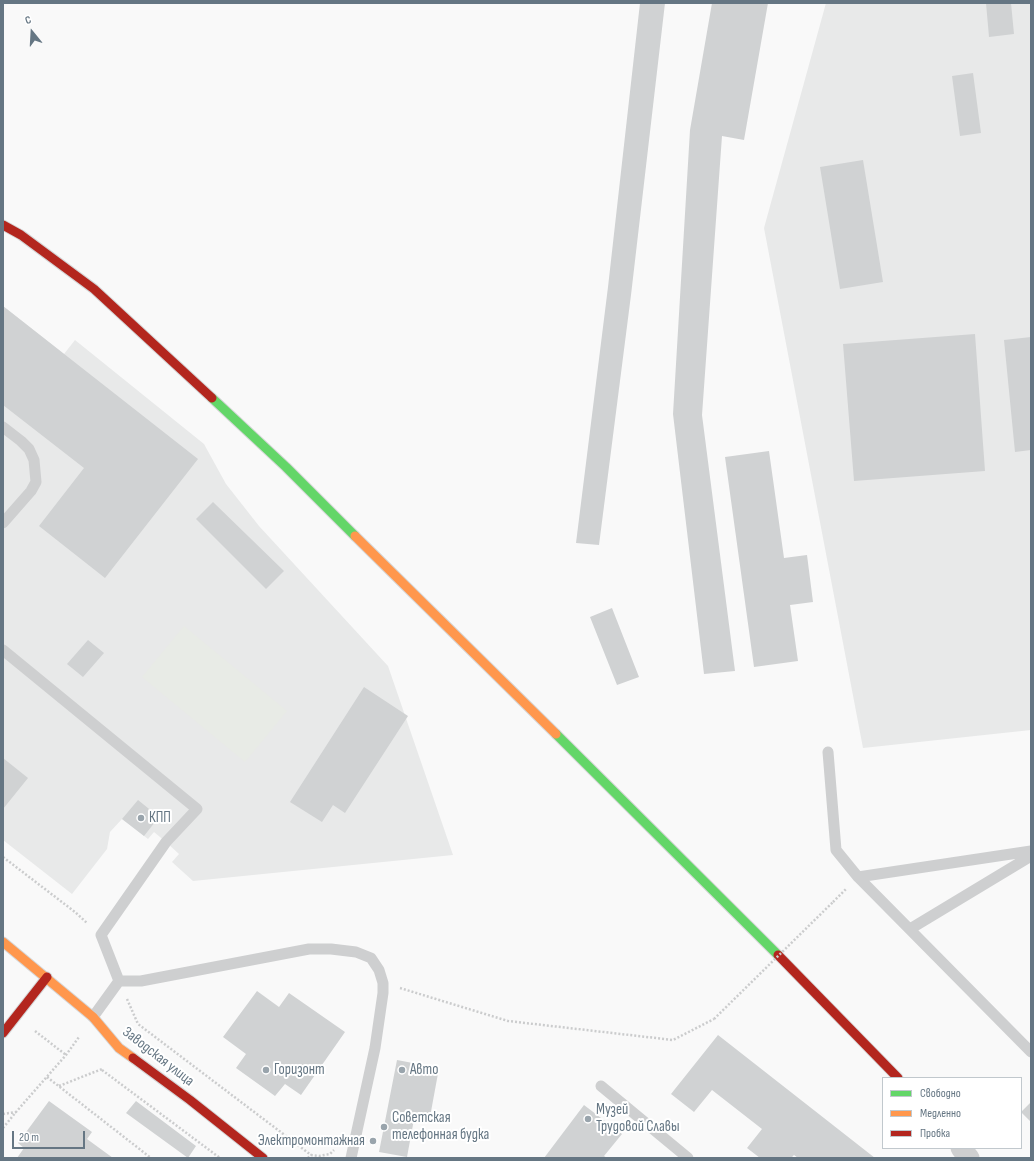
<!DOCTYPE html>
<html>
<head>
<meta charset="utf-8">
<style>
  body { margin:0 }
  #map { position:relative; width:1034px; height:1161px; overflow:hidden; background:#f9f9f9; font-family:"Sofia Sans Condensed",sans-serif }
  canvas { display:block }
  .frame { position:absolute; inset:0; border:4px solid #657683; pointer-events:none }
  .legend { position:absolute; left:882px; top:1077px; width:140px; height:72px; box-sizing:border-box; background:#fff; border:1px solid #c1c8cd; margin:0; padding:5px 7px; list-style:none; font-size:12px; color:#657683 }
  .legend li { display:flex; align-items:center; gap:8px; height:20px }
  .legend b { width:20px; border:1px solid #c1c8cd }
  .north { position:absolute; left:12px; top:12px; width:40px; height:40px; -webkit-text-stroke:3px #fff; paint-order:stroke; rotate:342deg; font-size:11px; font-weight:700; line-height:16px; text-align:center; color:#657683 }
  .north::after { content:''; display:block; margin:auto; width:14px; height:18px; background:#657683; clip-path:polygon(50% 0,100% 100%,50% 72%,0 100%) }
  .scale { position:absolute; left:12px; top:1131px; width:73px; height:18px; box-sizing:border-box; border:2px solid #657683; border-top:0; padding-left:5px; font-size:12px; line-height:14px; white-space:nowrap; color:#657683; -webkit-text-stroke:3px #fff; paint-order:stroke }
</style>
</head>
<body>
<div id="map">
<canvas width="1034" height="1161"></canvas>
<div class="frame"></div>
<ul class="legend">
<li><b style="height:5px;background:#63d668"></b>Свободно</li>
<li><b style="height:5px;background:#ff974d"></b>Медленно</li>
<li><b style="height:5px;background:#b3261e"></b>Пробка</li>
</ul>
<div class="north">С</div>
<div class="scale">20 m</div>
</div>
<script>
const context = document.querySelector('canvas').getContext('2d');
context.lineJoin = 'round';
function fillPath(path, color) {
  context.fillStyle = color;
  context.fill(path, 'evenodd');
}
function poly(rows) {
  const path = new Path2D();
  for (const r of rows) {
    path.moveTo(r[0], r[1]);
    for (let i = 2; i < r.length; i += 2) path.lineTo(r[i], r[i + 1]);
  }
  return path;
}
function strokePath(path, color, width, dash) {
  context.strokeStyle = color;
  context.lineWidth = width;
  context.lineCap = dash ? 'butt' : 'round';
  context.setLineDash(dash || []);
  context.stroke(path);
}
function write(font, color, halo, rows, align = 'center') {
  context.font = font + ' "Sofia Sans Condensed",sans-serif';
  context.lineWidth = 4;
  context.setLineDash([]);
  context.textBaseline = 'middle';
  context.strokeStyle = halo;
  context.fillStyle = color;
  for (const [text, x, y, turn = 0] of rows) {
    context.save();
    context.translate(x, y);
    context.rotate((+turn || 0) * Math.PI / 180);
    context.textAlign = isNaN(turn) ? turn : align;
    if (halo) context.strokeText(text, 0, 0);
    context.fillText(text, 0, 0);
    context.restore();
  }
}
fillPath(poly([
  [826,3,1031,3,1031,730,863,748,764,228],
  [3,306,64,354,75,340,204,444,226,484,259,526,388,666,453,855,193,881,172,862,179,854,166,842,154,832,148,839,122,819,110,832,107,849,72,894,3,840]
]), '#e8e9e9');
fillPath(poly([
  [184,626,287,711,245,762,142,677]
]), '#e8ebe6');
fillPath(poly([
  [640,3,665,3,631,295,599,545,576,543,608,287],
  [712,3,768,3,744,140,722,136,702,415,735,671,704,674,673,414,690,130],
  [986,3,1011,3,1014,34,989,37],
  [973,73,981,133,960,136,952,76],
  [863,160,883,282,840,289,820,167],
  [3,306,198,459,105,578,39,526,84,468,3,405],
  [975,334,985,471,854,481,843,344],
  [1031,337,1031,450,1015,452,1004,340],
  [769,451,784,558,807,555,813,602,790,605,798,661,754,667,725,457],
  [213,502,284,571,266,589,196,519],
  [612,608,639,677,617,685,590,617],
  [88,640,104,653,83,677,67,664],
  [364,687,408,716,345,813,333,805,322,822,290,802],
  [3,758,28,778,3,809],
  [138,800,159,817,144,836,122,819],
  [257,991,279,1007,289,993,345,1032,301,1095,285,1084,275,1096,236,1068,246,1054,223,1037],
  [718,1035,875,1158,798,1158,794,1155,791,1158,760,1158,747,1148,762,1129,712,1090,694,1112,671,1094],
  [397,1060,439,1068,430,1117,415,1114,407,1157,379,1152],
  [49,1101,92,1132,87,1139,113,1158,17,1158,24,1148,18,1143],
  [136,1101,196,1146,188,1158,126,1113],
  [1031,1102,1031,1122,1021,1112],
  [584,1105,622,1134,604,1156,607,1158,544,1158]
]), '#d0d2d3');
const fast = poly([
  [212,398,286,467,355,536],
  [556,734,778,955]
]);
const slow = poly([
  [355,536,556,734],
  [3,942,93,1017,119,1048,133,1058]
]);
const jam = poly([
  [3,225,21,235,94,289,212,398],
  [778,955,898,1078],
  [3,1033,47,977],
  [133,1058,190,1100,263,1158]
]);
strokePath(fast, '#d5d6d7', 11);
strokePath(slow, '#d5d6d7', 11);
strokePath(jam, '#d5d6d7', 11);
strokePath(poly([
  [3,857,75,912,87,923],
  [833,902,846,889],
  [400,988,508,1021,673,1040,714,1019],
  [127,999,138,1024,311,1155],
  [35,1031,66,1055],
  [102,1070,220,1158],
  [47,1077,151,1158],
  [59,1086,102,1069],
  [3,1114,16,1112],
  [3,1128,16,1112,66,1055,79,1037],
  [308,1158,311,1155,319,1156,330,1154,334,1150]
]), '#cbcccd', 2.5, [2, 2]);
strokePath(poly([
  [3,427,21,441,29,449,34,460,36,482,31,491,3,523],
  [3,650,197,809,166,842,101,935,119,981],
  [828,752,836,850,858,877,1031,1052],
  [858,877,1031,851],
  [910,929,1031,856],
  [93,1017,119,981,141,981,309,949,331,949,356,952,371,958,379,970,383,983,383,993,375,1048,351,1158],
  [601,1086,688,1158]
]), '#cecfd0', 11);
strokePath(poly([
  [961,1148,969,1158]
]), '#cecfd0', 21);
strokePath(fast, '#63d668', 9);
strokePath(slow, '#ff974d', 9);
strokePath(jam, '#b3261e', 9);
strokePath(poly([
  [714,1019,833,902]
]), '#cbcccd', 2.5, [2, 2]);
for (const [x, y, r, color] of [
  [141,818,4,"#99a4ac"],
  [266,1070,4,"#99a4ac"],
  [402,1070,4,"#99a4ac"],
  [588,1119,4,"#99a4ac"],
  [384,1127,4,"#99a4ac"],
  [373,1141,4,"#99a4ac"]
]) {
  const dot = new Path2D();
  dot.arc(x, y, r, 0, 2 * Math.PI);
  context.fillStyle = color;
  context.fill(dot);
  strokePath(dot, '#fff', 1.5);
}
write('15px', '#657683', '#fff', [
  ["КПП",149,818],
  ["Горизонт",274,1070],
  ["Авто",410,1070],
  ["Музей",596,1110],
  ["Трудовой Славы",596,1127],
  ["Советская",392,1118],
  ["телефонная будка",392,1135],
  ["Электромонтажная",365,1141,"right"]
], 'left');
write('15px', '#657683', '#fff', [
  ["Заводская улица",158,1057,38]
]);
</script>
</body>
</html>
